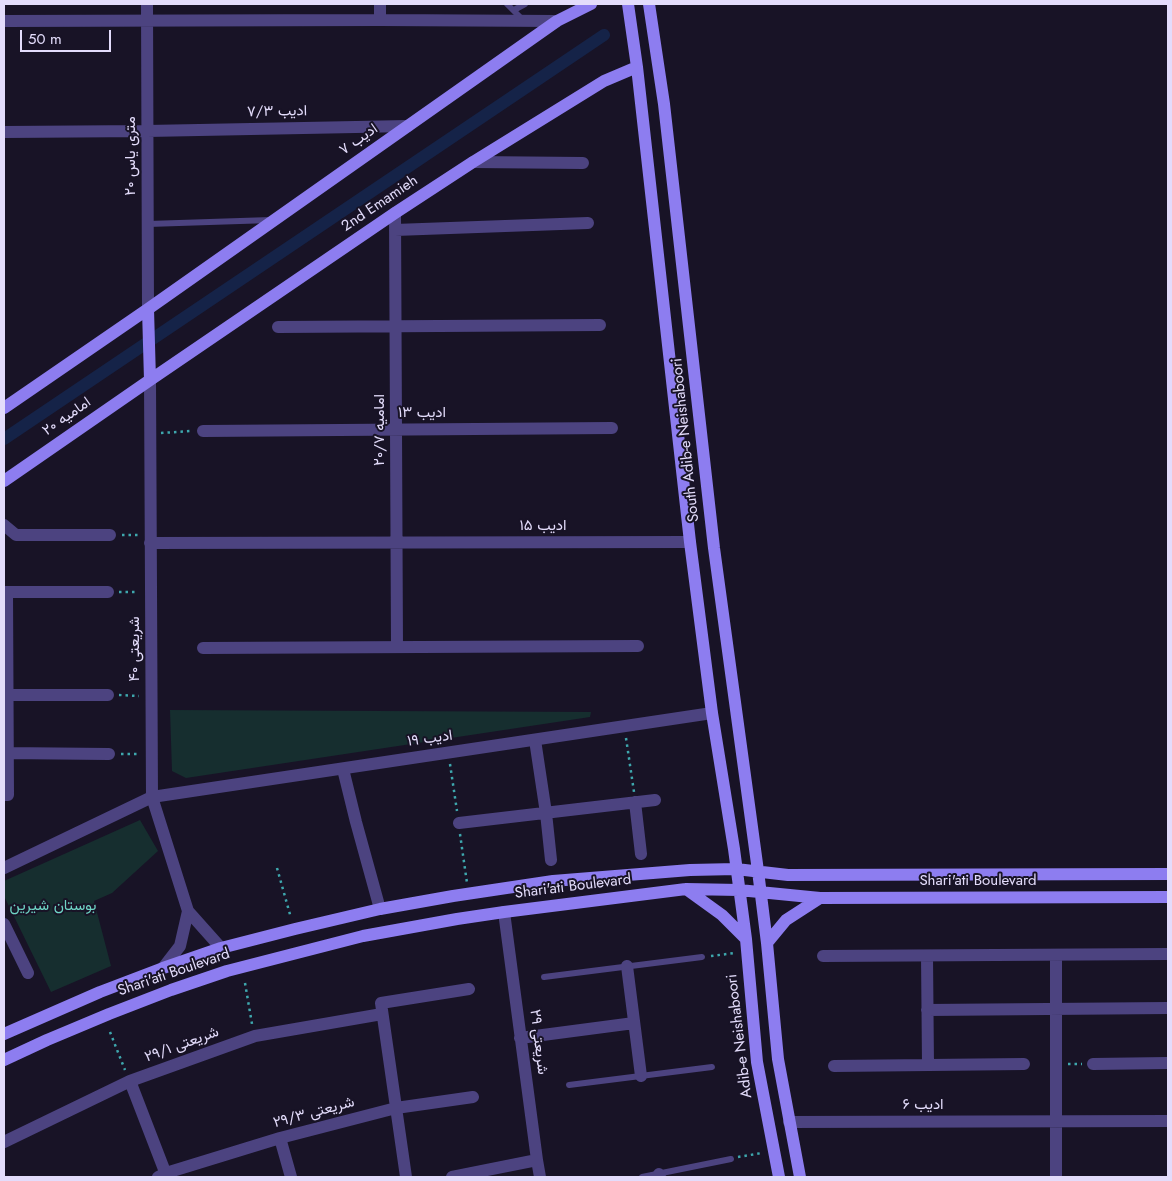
<!DOCTYPE html>
<html>
<head>
<meta charset="utf-8">
<style>
  body { margin:0 }
  #map { position:relative; width:1172px; height:1181px; overflow:hidden; background:#181326; font-family:Jost,sans-serif }
  canvas { display:block }
  .frame { position:absolute; inset:0; border:5px solid #e3dcfb; pointer-events:none }
  .scale { position:absolute; left:20px; top:30px; width:91px; height:22px; box-sizing:border-box; border:2px solid #e3dcfb; border-top:0; padding-left:6px; font-size:15px; line-height:18px; white-space:nowrap; color:#e3dcfb; -webkit-text-stroke:4px #181326; paint-order:stroke }
</style>
</head>
<body>
<div id="map">
<canvas width="1172" height="1181"></canvas>
<div class="frame"></div>
<div class="scale">50 m</div>
</div>
<script>
const context = document.querySelector('canvas').getContext('2d');
context.lineJoin = 'round';
function fillPath(path, color) {
  context.fillStyle = color;
  context.fill(path, 'evenodd');
}
function poly(rows) {
  const path = new Path2D();
  for (const r of rows) {
    path.moveTo(r[0], r[1]);
    for (let i = 2; i < r.length; i += 2) path.lineTo(r[i], r[i + 1]);
  }
  return path;
}
function strokePath(path, color, width, dash) {
  context.strokeStyle = color;
  context.lineWidth = width;
  context.lineCap = dash ? 'butt' : 'round';
  context.setLineDash(dash || []);
  context.stroke(path);
}
function write(font, color, halo, rows, align = 'center') {
  context.font = font + ' Jost,Vazirmatn,sans-serif';
  context.lineWidth = 4;
  context.setLineDash([]);
  context.textBaseline = 'middle';
  context.strokeStyle = halo;
  context.fillStyle = color;
  for (const [text, x, y, turn = 0] of rows) {
    context.save();
    context.translate(x, y);
    context.rotate((+turn || 0) * Math.PI / 180);
    context.textAlign = isNaN(turn) ? turn : align;
    if (halo) context.strokeText(text, 0, 0);
    context.fillText(text, 0, 0);
    context.restore();
  }
}
fillPath(poly([
  [170,710,591,712,590,717,186,778,172,771],
  [140,820,158,851,112,893,94,901,111,966,51,992,4,896,4,881]
]), '#162e2f');
strokePath(poly([
  [4,439,604,35]
]), '#152348', 12);
strokePath(poly([
  [161,433,191,431],
  [122,535,139,535],
  [119,592,138,592],
  [119,695,139,696],
  [626,738,634,792],
  [121,754,140,754],
  [450,764,457,811],
  [460,834,467,883],
  [277,868,291,918],
  [711,956,735,953],
  [245,983,252,1024],
  [110,1032,125,1070],
  [1068,1064,1082,1064],
  [738,1157,762,1153]
]), '#3ea7ad', 2.5, [2.5, 4]);
strokePath(poly([
  [507,4,523,20],
  [514,10,525,4],
  [148,224,271,220],
  [544,977,702,957],
  [569,1085,712,1067],
  [642,1177,731,1159]
]), '#4c4380', 6);
strokePath(poly([
  [147,4,148,309],
  [380,4,380,20],
  [4,21,380,20,557,21],
  [4,132,147,131,408,126],
  [473,162,583,163],
  [395,213,397,647],
  [395,230,588,223],
  [278,327,600,325],
  [150,380,152,797,188,911],
  [203,431,612,428],
  [4,525,16,535,110,535],
  [150,543,690,542],
  [4,592,108,592],
  [203,648,638,646],
  [4,695,108,695],
  [535,740,546,813,551,860],
  [4,753,109,754],
  [343,769,356,822,380,909],
  [4,795,8,795,7,592],
  [635,802,641,854],
  [459,823,655,800],
  [4,868,152,797,712,713],
  [504,912,537,1160,540,1177],
  [4,924,28,973],
  [1056,955,1056,1177],
  [823,956,1168,954],
  [927,956,928,1065],
  [627,966,641,1076],
  [163,968,180,946,188,911,221,948],
  [927,1010,1168,1008],
  [520,1038,634,1023],
  [1093,1064,1168,1063],
  [834,1066,1024,1064],
  [130,1081,167,1177],
  [789,1122,1168,1121],
  [280,1138,291,1177],
  [4,1142,130,1081,255,1036,382,1014],
  [659,1174,660,1177],
  [158,1177,166,1173,280,1138,396,1108,473,1097],
  [406,1177,381,1003,469,989],
  [452,1177,537,1160]
]), '#4c4380', 12);
strokePath(poly([
  [628,4,637,67,690,542,712,713,734,849,746,939,757,1062,779,1177],
  [649,4,664,104,714,548,758,871,767,943,778,1059,800,1177],
  [148,309,150,380],
  [4,408,148,309,557,21,591,4],
  [4,481,150,380,395,213,473,162,604,81,637,67],
  [686,889,722,915,746,939],
  [767,943,786,920,820,898],
  [4,1034,100,992,163,968,221,948,295,929,380,909,453,896,553,881,690,870,736,869,788,875,1168,874],
  [4,1060,47,1040,109,1014,171,990,227,971,363,936,457,919,504,912,686,889,739,890,820,898,1168,897]
]), '#8d7df0', 12);
write('15px', '#e3dcfb', '#181326', [
  ["ادیب ۷/۳",277,112,-1],
  ["ادیب ۷",359,140,-35],
  ["۲۰ متری یاس",131,156,-90],
  ["2nd Emamieh",380,204,-34],
  ["ادیب ۱۳",422,413],
  ["امامیه ۲۰",67,417,-35],
  ["امامیه ۲۰/۷",380,430,-90],
  ["South Adib-e Neishaboori",686,440,-96],
  ["ادیب ۱۵",543,526],
  ["شریعتی ۴۰",135,649,-90],
  ["ادیب ۱۹",430,739,-8],
  ["Shari'ati Boulevard",978,881],
  ["Shari'ati Boulevard",573,887,-7],
  ["Shari'ati Boulevard",174,973,-19],
  ["Adib-e Neishaboori",740,1036,-97],
  ["شریعتی ۲۹",538,1042,83],
  ["شریعتی ۲۹/۱",182,1045,-20],
  ["ادیب ۶",923,1105],
  ["شریعتی ۲۹/۳",314,1113,-15]
]);
write('15px', '#6fd4c5', '#181326', [
  ["بوستان شیرین",53,906]
]);
</script>
</body>
</html>
